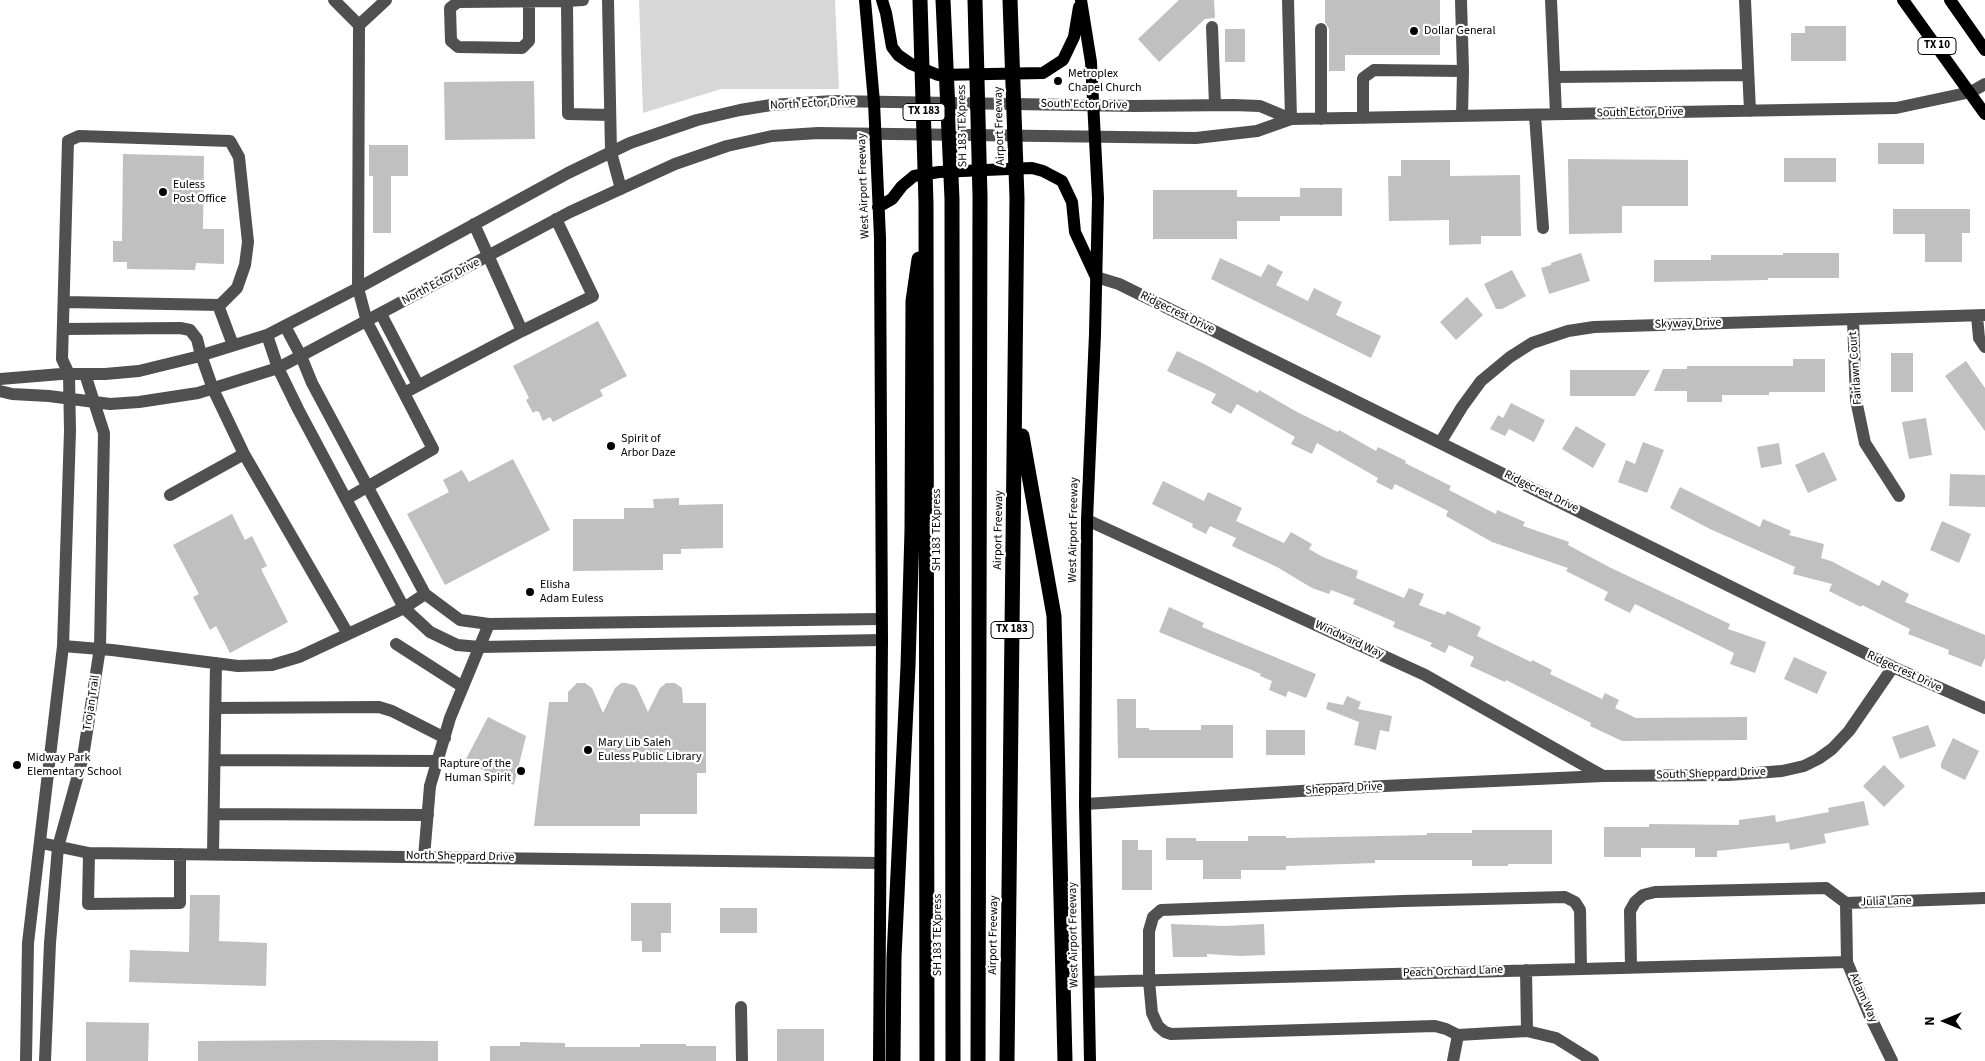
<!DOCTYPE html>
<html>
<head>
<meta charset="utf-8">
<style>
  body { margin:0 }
  #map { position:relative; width:1985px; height:1061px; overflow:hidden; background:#fff; font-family:"Source Sans 3",sans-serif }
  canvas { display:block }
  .north { position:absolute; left:1920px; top:996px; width:50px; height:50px; -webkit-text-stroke:4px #fff; paint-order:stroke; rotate:270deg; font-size:14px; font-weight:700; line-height:20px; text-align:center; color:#000 }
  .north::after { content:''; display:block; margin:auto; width:18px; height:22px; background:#000; clip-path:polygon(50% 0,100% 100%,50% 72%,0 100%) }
</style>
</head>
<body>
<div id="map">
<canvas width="1985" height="1061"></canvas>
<div class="north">N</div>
</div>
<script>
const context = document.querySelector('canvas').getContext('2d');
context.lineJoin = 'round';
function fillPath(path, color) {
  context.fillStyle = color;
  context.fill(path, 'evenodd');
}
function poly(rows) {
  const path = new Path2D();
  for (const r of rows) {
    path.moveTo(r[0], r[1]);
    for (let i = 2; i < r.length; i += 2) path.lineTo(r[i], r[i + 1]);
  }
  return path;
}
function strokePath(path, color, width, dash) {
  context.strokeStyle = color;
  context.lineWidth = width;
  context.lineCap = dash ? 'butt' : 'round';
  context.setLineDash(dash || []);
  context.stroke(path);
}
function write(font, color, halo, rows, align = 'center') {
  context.font = font + ' "Source Sans 3",sans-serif';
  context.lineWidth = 4.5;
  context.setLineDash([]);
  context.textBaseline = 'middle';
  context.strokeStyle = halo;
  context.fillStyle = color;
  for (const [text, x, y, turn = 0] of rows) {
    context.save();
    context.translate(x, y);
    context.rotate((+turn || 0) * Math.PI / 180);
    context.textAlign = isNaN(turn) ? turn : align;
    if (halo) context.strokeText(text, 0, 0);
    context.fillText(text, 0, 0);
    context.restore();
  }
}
fillPath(poly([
  [639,0,835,0,839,89,721,89,643,113]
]), '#d7d7d7');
fillPath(poly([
  [1179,0,1214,0,1215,18,1205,19,1159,62,1138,39],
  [1325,0,1440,0,1440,55,1345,55,1345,71,1329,71,1329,29,1325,22],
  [1805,26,1846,26,1846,61,1791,61,1791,33,1805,33],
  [1225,29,1245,29,1245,62,1225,62],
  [534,81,535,139,445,140,444,82],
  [1878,143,1924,143,1924,164,1878,164],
  [369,145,408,145,408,176,391,176,391,233,373,233,373,176,369,176],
  [123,154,204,156,203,229,224,229,224,264,196,263,195,270,127,269,127,262,113,262,113,241,122,241],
  [1784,158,1836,158,1836,182,1784,182],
  [1568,159,1688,160,1688,206,1622,206,1622,233,1569,234],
  [1401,160,1450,160,1450,176,1520,175,1521,236,1481,236,1481,244,1449,245,1449,220,1389,221,1388,176,1401,176],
  [1300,188,1342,188,1342,216,1280,216,1280,221,1237,221,1237,239,1153,239,1153,190,1237,190,1237,197,1300,197],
  [1893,209,1970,209,1970,233,1962,233,1962,262,1925,262,1925,234,1893,234],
  [1581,253,1590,281,1549,294,1541,268,1551,265,1551,263],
  [1783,253,1839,253,1839,278,1768,278,1768,280,1654,282,1654,260,1711,260,1711,255,1783,255],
  [1220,258,1261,277,1268,264,1283,272,1276,285,1308,301,1314,288,1342,302,1336,315,1381,336,1371,358,1211,279],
  [1512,270,1526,296,1502,309,1496,309,1484,284],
  [1467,297,1483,315,1456,340,1440,322],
  [598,321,627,376,600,390,603,396,553,422,550,417,543,421,539,412,536,411,533,413,526,400,529,398,513,366],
  [1177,351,1206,365,1258,393,1259,390,1297,412,1338,432,1339,430,1376,451,1378,447,1406,461,1405,463,1451,486,1449,490,1496,514,1497,510,1525,522,1523,526,1569,542,1568,545,1609,567,1730,624,1728,629,1766,642,1755,673,1730,664,1734,653,1635,604,1630,613,1604,600,1608,592,1566,571,1568,568,1492,542,1446,516,1448,511,1395,484,1392,490,1376,482,1378,478,1317,443,1312,454,1291,444,1295,437,1237,404,1231,414,1211,403,1216,394,1167,371],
  [1891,353,1913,353,1913,392,1891,392],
  [1793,359,1825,359,1825,392,1769,392,1769,395,1722,395,1722,402,1687,402,1687,391,1654,391,1663,369,1687,369,1687,366,1793,366],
  [1966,361,1985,388,1985,431,1945,376],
  [1570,370,1650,370,1635,396,1570,396],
  [1511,403,1545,420,1534,442,1509,429,1505,436,1490,429,1498,415,1503,418],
  [1926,418,1932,455,1909,459,1902,422],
  [1576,426,1606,444,1593,468,1562,449],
  [1643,442,1664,450,1647,493,1618,482,1626,460,1635,464],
  [1779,443,1782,464,1761,468,1757,447],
  [1824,452,1837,480,1808,493,1795,465],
  [513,459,550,530,445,585,407,514,449,492,443,480,462,470,469,482],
  [1950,474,1985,475,1985,507,1949,506],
  [1163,481,1204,501,1208,492,1242,508,1236,521,1284,543,1291,532,1312,544,1309,549,1323,557,1358,571,1356,578,1404,598,1409,588,1424,594,1419,605,1445,615,1447,611,1481,627,1477,636,1531,662,1532,660,1552,670,1550,674,1602,699,1605,693,1619,700,1615,708,1636,718,1747,717,1747,740,1622,741,1590,726,1591,723,1506,680,1505,682,1470,666,1474,657,1449,645,1445,653,1430,646,1432,643,1393,627,1395,622,1353,604,1355,599,1331,590,1329,594,1312,588,1277,567,1232,546,1236,538,1210,526,1206,534,1192,527,1193,524,1152,504],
  [1680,487,1760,527,1763,519,1791,531,1789,535,1824,544,1821,558,1831,561,1879,586,1882,580,1909,594,1905,602,1985,635,1985,658,1981,667,1948,654,1949,650,1908,634,1910,629,1862,605,1861,607,1829,591,1832,584,1793,574,1795,567,1710,529,1670,508],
  [679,498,679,505,723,504,723,548,681,549,681,554,663,554,663,570,573,571,573,519,624,519,624,508,654,508,653,499],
  [232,514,245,540,252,536,267,566,261,569,288,622,230,653,216,626,210,630,193,597,199,594,173,545],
  [1942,521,1971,534,1959,563,1930,550],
  [1169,607,1204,623,1202,627,1316,674,1306,698,1288,691,1286,697,1269,690,1272,681,1260,676,1261,674,1159,632],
  [1794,657,1827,672,1817,694,1784,679],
  [577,683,585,683,592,688,603,713,615,688,621,683,626,683,634,685,637,688,648,712,660,688,666,683,675,683,682,688,683,703,706,703,706,773,697,773,697,814,640,814,640,826,534,826,549,702,568,702,568,692],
  [1347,696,1361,702,1358,709,1392,716,1389,732,1380,730,1376,750,1354,745,1359,722,1326,709,1328,702,1343,705],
  [1117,699,1136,699,1136,728,1149,728,1149,730,1201,730,1201,725,1233,725,1233,758,1118,758],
  [488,717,526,736,514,785,465,761],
  [1928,725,1936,746,1900,759,1892,737],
  [1266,730,1305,730,1305,755,1266,755],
  [1953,738,1979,751,1965,780,1941,768,1941,763],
  [1884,765,1905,786,1884,807,1863,786],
  [1864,801,1869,825,1824,834,1826,843,1790,850,1789,843,1717,851,1717,857,1695,857,1695,848,1641,848,1641,857,1604,857,1604,827,1649,827,1649,824,1739,825,1739,820,1775,815,1776,822,1829,812,1828,808],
  [1472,830,1552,830,1552,864,1508,864,1508,866,1472,866,1472,860,1375,860,1375,863,1286,866,1286,870,1241,870,1241,879,1203,879,1203,860,1166,860,1166,838,1196,838,1196,841,1248,841,1248,836,1286,836,1286,838,1427,835,1427,833,1472,833],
  [1122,840,1138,840,1138,850,1152,850,1152,890,1122,890],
  [190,895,220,895,219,941,267,943,266,986,129,982,130,950,189,952],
  [631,903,671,903,671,933,661,933,661,952,642,952,642,941,631,941],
  [720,908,757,908,757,933,720,933],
  [1171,924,1224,926,1264,924,1265,955,1240,956,1207,954,1207,957,1173,957],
  [86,1022,149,1023,148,1061,86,1061],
  [777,1029,824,1029,824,1061,777,1061],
  [326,1040,438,1041,438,1061,198,1061,198,1041],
  [520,1042,565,1043,565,1047,640,1047,640,1044,686,1044,686,1046,716,1046,716,1061,490,1061,490,1046,520,1046]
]), '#c0c0c0');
strokePath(poly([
  [334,0,359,25,358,288,367,322,433,449,346,499],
  [583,0,567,1,568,114,610,115],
  [608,0,611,152,621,189],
  [1288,0,1291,119],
  [1461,0,1463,71],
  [1551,0,1556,114],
  [1745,0,1750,111],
  [529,1,529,41,522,48,458,47,451,41,450,8,458,2,567,1],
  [359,25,386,0],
  [1212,27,1215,105],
  [1321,29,1321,119],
  [1555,77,1748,75],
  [1535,115,1543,228],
  [1363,118,1363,78,1374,70,1463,71,1462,116],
  [1096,277,1119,284,1893,667,1985,708],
  [218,305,233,345],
  [381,314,418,385],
  [1977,316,1979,338,1985,347],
  [1853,320,1856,400,1865,443,1899,496],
  [285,326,301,356,312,383,425,594,460,620,489,624,881,619],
  [63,329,180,328,190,330,197,339,201,355,213,389,244,454,348,634],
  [522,331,593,296,556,219],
  [267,335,278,368,298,409,404,608,430,632,457,645,480,647,882,640],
  [0,379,61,374,105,374,139,371,196,357,267,335,358,288,568,173,630,143,697,120,740,110,771,105,833,101,1134,106,1233,105,1260,106,1291,119],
  [0,391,12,394,49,396,110,404,139,402,198,393,278,368,570,212,675,164,727,146,772,136,818,133,1196,138,1257,131,1291,119,1896,108,1971,92,1985,84],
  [404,393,522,331,474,224],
  [1440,443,1462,407,1481,381,1510,357,1532,343,1568,331,1594,327,1985,315],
  [170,495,244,454],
  [1087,520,1425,675,1603,776],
  [396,644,463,687],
  [63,646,112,650,238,666,272,665,299,657,404,608,425,594],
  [216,708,379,707,392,711,445,738],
  [216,760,437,761],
  [1085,804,1384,786,1603,776,1729,775,1782,771,1804,766,1818,759,1832,749,1849,731,1893,667],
  [215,814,428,815],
  [41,843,89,853,880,863],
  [89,853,88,904,180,903,180,854],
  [213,854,216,663],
  [424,857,430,786,450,718,489,624],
  [1847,962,1846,903,1985,898],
  [1631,967,1630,911,1635,902,1643,895,1655,892,1826,888,1846,903],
  [1526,970,1527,1031],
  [1089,982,1847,962,1869,1014,1892,1061],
  [741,1007,742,1061],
  [1458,1035,1446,1029,1435,1026,1171,1034,1165,1032,1158,1026,1152,1013,1149,981,1149,931,1153,917,1161,910,1403,901,1565,897,1575,902,1580,910,1581,969],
  [26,1061,28,943,63,646,70,431,69,374,62,359,68,141,79,136,230,141,239,157,248,242,245,265,237,288,220,305,64,302],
  [45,1061,50,943,58,847,83,757,100,648,104,433,85,374],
  [1453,1061,1458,1035,1527,1031,1556,1038,1593,1061]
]), '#505050', 12);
strokePath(poly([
  [865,0,874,102,880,238,882,640,879,1061],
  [882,0,886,13,892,47,898,55,911,64,938,75,1043,73,1063,60,1074,37,1079,7],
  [1081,0,1091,62,1098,198,1095,334,1087,520,1085,804,1090,1061],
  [1903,0,1985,114],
  [1950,0,1985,50],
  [878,207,892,199,902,186,914,176,939,172,1032,168,1043,171,1062,181,1072,202,1075,232,1095,275]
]), '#000', 12);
strokePath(poly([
  [920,0,926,203,927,1061],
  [943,0,952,199,953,1061],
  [975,0,980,196,978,1061],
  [1022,436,1054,616,1065,1061],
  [893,1061,894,957,908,666,912,531,913,301,919,259],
  [1007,1061,1017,198,1010,0]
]), '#000', 15);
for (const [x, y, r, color] of [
  [1414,31,5,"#000"],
  [1058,81,5,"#000"],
  [163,192,5,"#000"],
  [611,446,5,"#000"],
  [530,592,5,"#000"],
  [588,750,5,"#000"],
  [17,765,5,"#000"],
  [521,771,5,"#000"]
]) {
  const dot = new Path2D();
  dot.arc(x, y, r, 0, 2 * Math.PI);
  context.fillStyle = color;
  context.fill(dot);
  strokePath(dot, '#fff', 2);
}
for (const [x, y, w] of [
  [1937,46,38],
  [924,112,42],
  [1012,630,42]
]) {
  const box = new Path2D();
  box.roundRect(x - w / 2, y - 8.5, w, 17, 4);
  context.fillStyle = '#fff';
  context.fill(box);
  strokePath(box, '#000', 1);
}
write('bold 11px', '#000', null, [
  ["TX 10",1937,46],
  ["TX 183",924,112],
  ["TX 183",1012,630]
]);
write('12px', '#000', '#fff', [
  ["Dollar General",1424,31],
  ["Metroplex",1068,74],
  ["Chapel Church",1068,88],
  ["Euless",173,185],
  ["Post Office",173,199],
  ["Spirit of",621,439],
  ["Arbor Daze",621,453],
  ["Elisha",540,585],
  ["Adam Euless",540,599],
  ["Mary Lib Saleh",598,743],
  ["Euless Public Library",598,757],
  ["Midway Park",27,758],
  ["Elementary School",27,772],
  ["Rapture of the",511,764,"right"],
  ["Human Spirit",511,778,"right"]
], 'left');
write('12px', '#000', '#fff', [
  ["North Ector Drive",813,104,-3],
  ["South Ector Drive",1084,105,1],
  ["South Ector Drive",1640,113,-1],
  ["SH 183 TEXpress",963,126,-91],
  ["Airport Freeway",1000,126,-92],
  ["West Airport Freeway",864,186,-92],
  ["North Ector Drive",441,282,-28],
  ["Ridgecrest Drive",1177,313,26],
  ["Skyway Drive",1688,324,-2],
  ["Fairlawn Court",1856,368,-94],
  ["Ridgecrest Drive",1541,492,26],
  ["SH 183 TEXpress",937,530,-90],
  ["Airport Freeway",999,530,-89],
  ["West Airport Freeway",1074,530,-89],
  ["Windward Way",1349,640,25],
  ["Ridgecrest Drive",1904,672,25],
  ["Trojan Trail",92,703,-81],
  ["South Sheppard Drive",1711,774,-2],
  ["Sheppard Drive",1344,789,-3],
  ["North Sheppard Drive",460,857,1],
  ["Julia Lane",1886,902,-2],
  ["SH 183 TEXpress",938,935,-90],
  ["Airport Freeway",994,935,-89],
  ["West Airport Freeway",1074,935,-91],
  ["Peach Orchard Lane",1453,972,-2],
  ["Adam Way",1863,998,66]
]);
</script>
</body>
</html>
